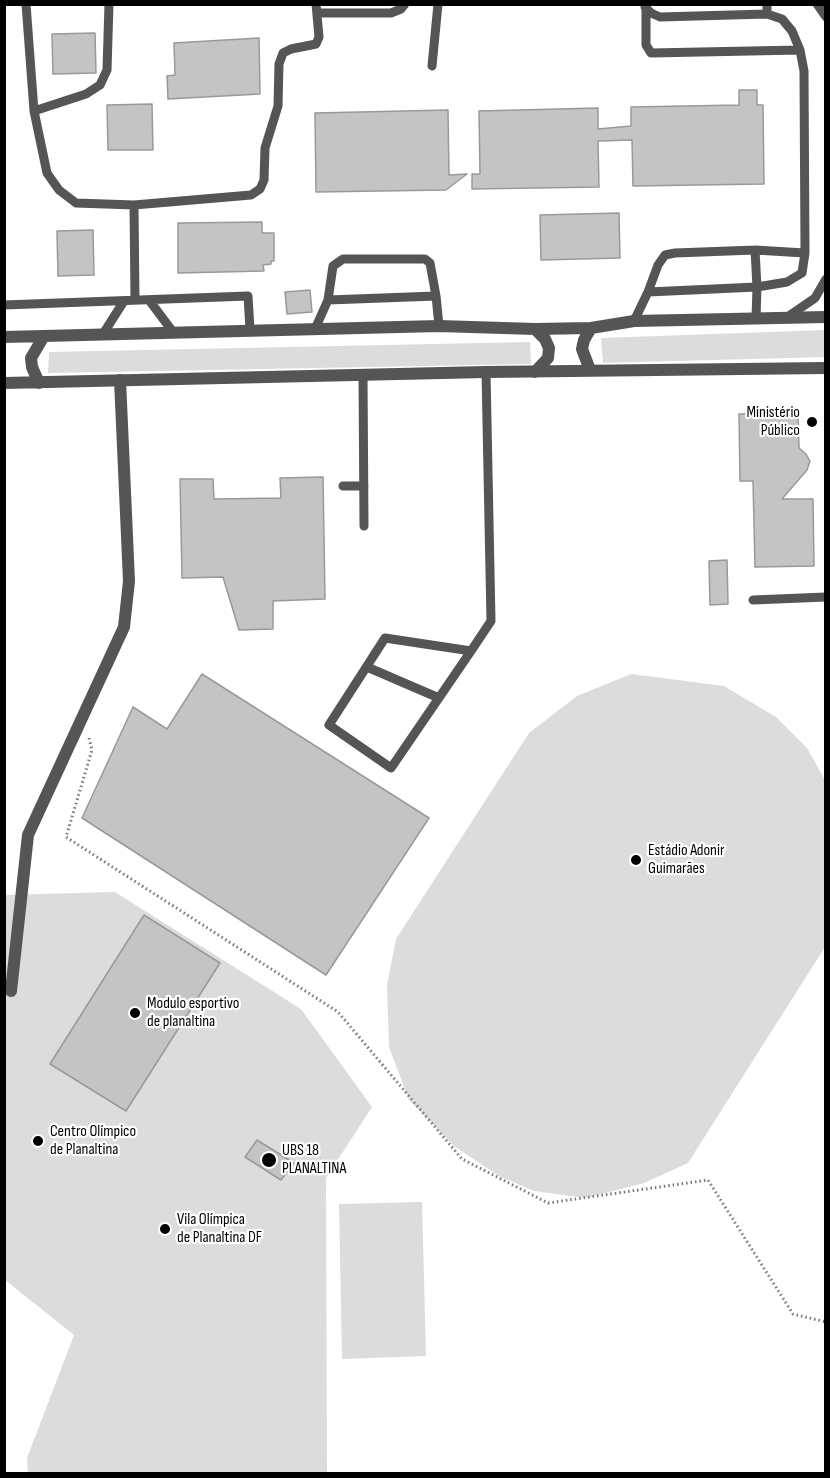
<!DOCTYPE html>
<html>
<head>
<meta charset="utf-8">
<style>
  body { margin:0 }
  #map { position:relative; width:830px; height:1478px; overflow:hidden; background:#fff; font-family:"Sofia Sans Condensed",sans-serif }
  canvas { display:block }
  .frame { position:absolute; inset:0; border:6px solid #000; pointer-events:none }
</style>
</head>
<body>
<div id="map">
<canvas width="830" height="1478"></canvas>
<div class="frame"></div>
</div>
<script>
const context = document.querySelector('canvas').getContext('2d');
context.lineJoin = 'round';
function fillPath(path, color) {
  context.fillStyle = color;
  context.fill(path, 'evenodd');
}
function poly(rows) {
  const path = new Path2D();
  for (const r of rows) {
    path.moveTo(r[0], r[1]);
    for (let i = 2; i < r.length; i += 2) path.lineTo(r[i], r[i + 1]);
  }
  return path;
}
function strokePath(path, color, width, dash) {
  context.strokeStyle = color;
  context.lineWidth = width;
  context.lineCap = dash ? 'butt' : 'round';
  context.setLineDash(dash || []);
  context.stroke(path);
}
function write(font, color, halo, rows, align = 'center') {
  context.font = font + ' "Sofia Sans Condensed",sans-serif';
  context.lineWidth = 4.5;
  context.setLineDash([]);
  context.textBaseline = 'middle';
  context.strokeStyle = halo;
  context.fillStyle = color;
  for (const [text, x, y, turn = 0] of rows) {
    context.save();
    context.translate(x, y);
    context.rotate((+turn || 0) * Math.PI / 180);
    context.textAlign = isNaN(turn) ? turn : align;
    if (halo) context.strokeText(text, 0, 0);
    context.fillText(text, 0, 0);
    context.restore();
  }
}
fillPath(poly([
  [825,330,825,357,603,363,601,338],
  [530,342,531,364,48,373,49,352],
  [631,674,724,686,776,717,807,748,825,780,825,947,688,1163,644,1183,586,1198,534,1191,499,1176,454,1146,409,1100,389,1047,387,985,396,939,529,733,577,696],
  [115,892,301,1009,372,1107,326,1178,327,1473,28,1473,27,1458,74,1335,5,1280,4,895],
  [422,1202,426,1356,342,1359,339,1204]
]), '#dcdcdc');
const building = poly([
  [95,33,96,73,53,74,52,34,95,33],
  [259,38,260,94,168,99,167,76,175,75,174,43,259,38],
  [739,90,757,90,757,105,763,105,764,184,633,186,632,140,598,141,599,187,472,189,472,174,480,174,479,111,598,108,598,129,631,126,631,107,739,105,739,90],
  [152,104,153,150,108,150,107,105,152,104],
  [448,110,449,175,467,174,446,190,316,192,315,113,448,110],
  [619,213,620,258,541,260,540,215,619,213],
  [262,222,262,233,274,233,274,261,271,261,271,264,263,265,264,271,178,273,178,223,262,222],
  [93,230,94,275,58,276,57,231,93,230],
  [310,290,312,312,287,314,285,292,310,290],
  [798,413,799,448,806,454,810,461,807,470,782,499,813,499,814,566,755,567,753,481,740,481,739,414,798,413],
  [323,477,325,599,273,601,273,629,239,630,223,577,182,578,180,479,213,479,214,499,281,498,280,478,323,477],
  [727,560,728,604,710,605,709,561,727,560],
  [202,674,429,818,326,975,82,818,133,707,167,729,202,674],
  [144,915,220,963,126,1111,50,1064,144,915],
  [257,1140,294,1163,281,1180,245,1157,257,1140]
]);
fillPath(building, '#c4c4c4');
strokePath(building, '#999', 1.5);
strokePath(poly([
  [89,738,92,750,66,837,338,1012,462,1159,548,1203,708,1180,793,1314,826,1322]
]), '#777', 3, [1.5, 3]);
strokePath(poly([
  [26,4,34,111,47,173,59,190,76,203,134,205,251,195,260,189,264,180,265,148,278,106,279,64,283,53,291,49,316,44,319,37,316,4],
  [817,4,826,17],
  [645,7,651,13,660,17,767,14,767,4],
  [646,8,646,45,651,53,800,50],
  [318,13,391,13,401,9,405,4],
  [432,66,438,4],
  [34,111,86,94,100,85,107,70,109,4],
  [134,205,135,300],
  [755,250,757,287,787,282,802,273,805,253,804,71,800,50,792,31,782,19,767,14],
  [648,292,658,265,665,255,675,253,755,250,805,253],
  [149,300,173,332],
  [328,300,333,266,343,259,425,259,430,263,436,296],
  [4,305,248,296,250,330],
  [786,318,815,298,826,279],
  [634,321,648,292,757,287,756,318],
  [315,329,328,300,436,296,439,326],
  [103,334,124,301],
  [363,374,364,526],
  [343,486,364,486],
  [753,600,826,597],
  [471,651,385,638,329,725,391,768,471,651,491,621,486,372],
  [367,667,439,698]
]), '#555', 9);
strokePath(poly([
  [11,991,28,835,124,627,129,581,120,380]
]), '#555', 12);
strokePath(poly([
  [4,337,439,326,535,329,591,328,634,321,826,317],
  [590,370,582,349,584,340,591,328],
  [535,372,548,358,549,348,545,339,535,329],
  [4,383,486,372,826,368],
  [39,383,32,367,31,358,44,336]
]), '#555', 12);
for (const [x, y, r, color] of [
  [812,422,6,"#000"],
  [636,860,6,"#000"],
  [135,1013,6,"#000"],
  [38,1141,6,"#000"],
  [269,1160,8,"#000"],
  [165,1229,6,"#000"]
]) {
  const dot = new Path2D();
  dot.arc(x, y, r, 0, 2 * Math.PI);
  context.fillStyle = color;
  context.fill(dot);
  strokePath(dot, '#fff', 2);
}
write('16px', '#000', '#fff', [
  ["Ministério",800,413,"right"],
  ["Público",800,431,"right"],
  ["Estádio Adonir",648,851],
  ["Guimarães",648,869],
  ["Modulo esportivo",147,1004],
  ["de planaltina",147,1022],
  ["Centro Olímpico",50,1132],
  ["de Planaltina",50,1150],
  ["UBS 18",282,1151],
  ["PLANALTINA",282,1169],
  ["Vila Olímpica",177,1220],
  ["de Planaltina DF",177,1238]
], 'left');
</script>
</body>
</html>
